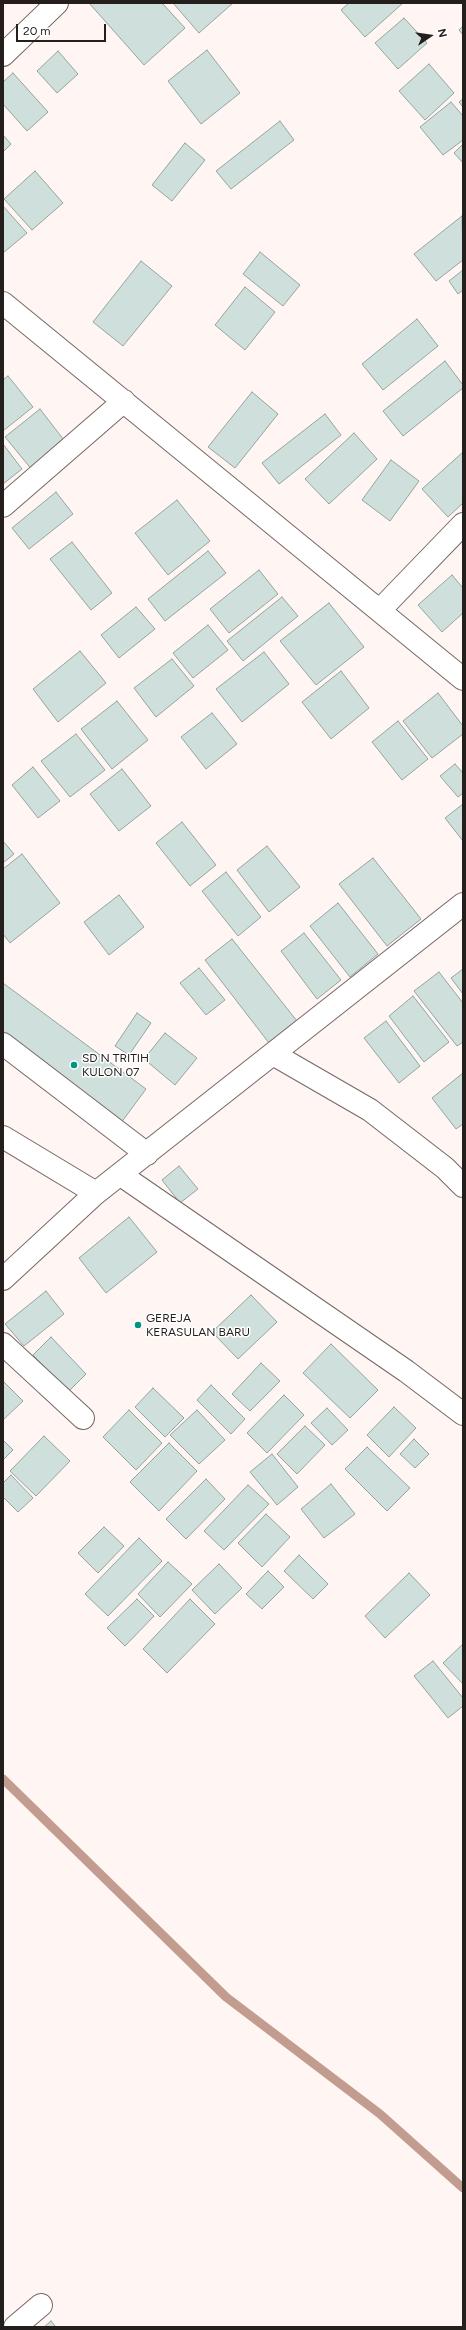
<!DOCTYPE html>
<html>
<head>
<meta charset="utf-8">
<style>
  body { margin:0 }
  #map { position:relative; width:466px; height:2330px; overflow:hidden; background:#fff5f2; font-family:Figtree,sans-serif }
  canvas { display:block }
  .frame { position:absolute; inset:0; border:4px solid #241f1d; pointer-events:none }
  .north { position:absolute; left:410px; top:16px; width:40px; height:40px; -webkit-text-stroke:3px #fff; paint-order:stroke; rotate:77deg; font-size:11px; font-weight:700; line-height:16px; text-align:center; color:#241f1d }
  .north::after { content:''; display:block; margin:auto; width:14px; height:18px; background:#241f1d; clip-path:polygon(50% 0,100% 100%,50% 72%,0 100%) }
  .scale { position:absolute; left:16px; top:24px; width:90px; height:18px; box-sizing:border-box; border:2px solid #241f1d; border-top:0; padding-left:5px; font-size:12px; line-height:14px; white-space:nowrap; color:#241f1d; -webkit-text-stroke:3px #fff; paint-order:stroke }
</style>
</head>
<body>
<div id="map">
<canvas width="466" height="2330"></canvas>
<div class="frame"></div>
<div class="north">N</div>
<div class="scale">20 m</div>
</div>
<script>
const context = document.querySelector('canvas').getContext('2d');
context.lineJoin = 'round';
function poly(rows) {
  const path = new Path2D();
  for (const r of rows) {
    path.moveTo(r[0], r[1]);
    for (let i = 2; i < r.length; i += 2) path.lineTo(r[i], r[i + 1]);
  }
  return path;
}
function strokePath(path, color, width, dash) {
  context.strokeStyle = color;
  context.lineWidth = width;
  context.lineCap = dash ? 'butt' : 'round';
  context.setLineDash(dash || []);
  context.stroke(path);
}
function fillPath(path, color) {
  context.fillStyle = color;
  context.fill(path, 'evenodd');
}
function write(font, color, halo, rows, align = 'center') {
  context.font = font + ' Figtree,sans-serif';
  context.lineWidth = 3;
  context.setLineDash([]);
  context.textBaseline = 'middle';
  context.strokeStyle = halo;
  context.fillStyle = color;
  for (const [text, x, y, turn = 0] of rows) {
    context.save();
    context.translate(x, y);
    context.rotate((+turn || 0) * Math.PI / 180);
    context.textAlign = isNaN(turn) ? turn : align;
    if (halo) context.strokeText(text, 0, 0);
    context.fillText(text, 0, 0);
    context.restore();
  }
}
strokePath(poly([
  [3,1779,226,1997,380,2114,463,2188]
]), '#c29c8e', 9);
const building = poly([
  [89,3,162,3,185,28,144,65,89,3],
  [173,3,233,3,199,33,173,3],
  [349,3,403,3,365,37,341,10,349,3],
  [404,18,427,43,398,69,375,43,404,18],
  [463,26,463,35,459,30,463,26],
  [207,50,240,93,201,124,168,81,207,50],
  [58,51,78,74,57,93,37,71,58,51],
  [429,64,454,93,425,120,399,91,429,64],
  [13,73,48,112,27,131,3,104,3,82,13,73],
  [463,99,463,107,459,102,463,99],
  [451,102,463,116,463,140,443,155,420,127,451,102],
  [280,121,294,140,231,189,216,171,280,121],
  [3,135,11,144,3,152,3,135],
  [185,143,205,160,172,201,152,185,185,143],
  [463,144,463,163,454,153,463,144],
  [35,171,63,203,32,230,4,199,35,171],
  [3,206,27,233,3,253,3,206],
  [462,216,463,260,436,281,414,254,462,216],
  [260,252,300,285,283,306,243,274,260,252],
  [141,261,172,286,123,346,93,322,141,261],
  [463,270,463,290,458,294,449,281,463,270],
  [245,287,275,312,245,350,215,325,245,287],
  [417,319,438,346,383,390,362,364,417,319],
  [445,361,463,385,463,388,403,436,383,411,445,361],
  [8,376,33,407,3,431,3,380,8,376],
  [252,392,278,414,235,468,208,447,252,392],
  [40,409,67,444,33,471,5,437,40,409],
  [325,414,341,435,279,484,262,463,325,414],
  [354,433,377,459,329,504,305,479,354,433],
  [3,444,22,469,3,484,3,444],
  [463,452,463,503,448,517,422,489,463,452],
  [391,460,419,481,390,521,362,500,391,460],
  [56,492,73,514,29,549,12,528,56,492],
  [177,500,210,541,168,575,135,533,177,500],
  [72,542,112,593,91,610,50,559,72,542],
  [208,551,226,573,165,621,148,599,208,551],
  [259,570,278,594,229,633,210,609,259,570],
  [452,575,463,588,463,613,442,632,418,605,452,575],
  [282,597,298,616,243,661,227,641,282,597],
  [329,603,364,647,316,685,280,641,329,603],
  [136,607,155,629,119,658,101,635,136,607],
  [208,625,228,650,193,678,173,653,208,625],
  [80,651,106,683,58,722,33,689,80,651],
  [264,652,289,684,242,722,216,689,264,652],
  [172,659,194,686,156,717,134,688,172,659],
  [341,671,369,708,331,739,302,702,341,671],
  [438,693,463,726,463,734,432,758,403,721,438,693],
  [117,701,148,740,112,769,81,729,117,701],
  [212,713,237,744,206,769,181,737,212,713],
  [398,721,428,759,402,780,372,742,398,721],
  [76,734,105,770,70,797,41,761,76,734],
  [455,764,463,773,463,793,458,797,440,776,455,764],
  [33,767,60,801,38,818,12,785,33,767],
  [122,769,151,806,119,831,90,794,122,769],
  [463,804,463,841,445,818,463,804],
  [182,822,216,865,190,886,156,843,182,822],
  [3,841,14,854,3,863,3,841],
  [267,846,300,887,269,912,237,870,267,846],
  [22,854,60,903,10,943,3,934,3,869,22,854],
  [373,858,421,919,387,946,339,884,373,858],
  [226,872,261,917,238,936,202,891,226,872],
  [119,895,144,927,109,955,84,922,119,895],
  [338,903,378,954,350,977,310,926,338,903],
  [304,933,341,980,317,999,281,951,304,933],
  [232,939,297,1021,269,1043,205,960,232,939],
  [199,968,225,1000,206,1015,180,983,199,968],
  [463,969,463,994,451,978,463,969],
  [439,972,463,1003,463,1042,457,1046,414,991,439,972],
  [3,983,146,1089,118,1127,3,1042,3,983],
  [413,996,449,1042,424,1062,389,1016,413,996],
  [137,1013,151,1023,129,1055,115,1046,137,1013],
  [386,1021,420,1066,399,1083,364,1038,386,1021],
  [165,1033,197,1058,175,1085,144,1059,165,1033],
  [463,1073,463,1124,456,1129,432,1098,463,1073],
  [179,1166,198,1189,180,1203,162,1180,179,1166],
  [129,1217,157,1252,106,1293,79,1258,129,1217],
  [46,1291,64,1314,24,1346,5,1324,46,1291],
  [251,1295,277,1322,238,1359,212,1332,251,1295],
  [51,1337,86,1374,68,1392,33,1355,51,1337],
  [331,1344,378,1390,350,1418,303,1373,331,1344],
  [261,1363,280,1381,250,1411,232,1394,261,1363],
  [3,1381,23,1401,3,1420,3,1381],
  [211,1385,245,1419,231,1434,197,1400,211,1385],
  [153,1388,184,1418,165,1437,135,1407,153,1388],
  [284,1395,304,1415,267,1453,247,1433,284,1395],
  [394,1407,416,1428,389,1457,367,1435,394,1407],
  [327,1408,348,1430,332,1445,311,1423,327,1408],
  [129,1410,162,1443,136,1470,103,1437,129,1410],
  [197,1410,225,1440,199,1464,170,1435,197,1410],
  [305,1426,325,1445,297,1474,277,1454,305,1426],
  [44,1436,70,1461,36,1496,10,1471,44,1436],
  [414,1439,429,1454,415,1468,400,1454,414,1439],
  [3,1440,13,1450,3,1460,3,1440],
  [169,1443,197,1471,159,1511,130,1482,169,1443],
  [367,1447,410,1488,387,1511,345,1469,367,1447],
  [272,1454,298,1487,277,1505,250,1472,272,1454],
  [11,1475,33,1498,18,1512,3,1497,3,1483,11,1475],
  [206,1479,225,1499,186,1539,166,1519,206,1479],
  [331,1484,355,1514,324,1538,301,1509,331,1484],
  [248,1485,269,1504,224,1550,204,1531,248,1485],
  [266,1514,290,1537,262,1567,238,1543,266,1514],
  [104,1527,124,1546,98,1573,78,1553,104,1527],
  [139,1538,162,1561,108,1616,85,1594,139,1538],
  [299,1555,328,1584,313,1599,284,1571,299,1555],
  [168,1562,192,1584,160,1617,138,1594,168,1562],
  [219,1564,242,1588,215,1614,192,1590,219,1564],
  [268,1571,284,1587,262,1609,246,1594,268,1571],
  [409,1573,430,1595,385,1638,365,1616,409,1573],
  [137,1599,154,1616,125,1646,107,1628,137,1599],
  [190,1599,215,1624,167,1673,143,1649,190,1599],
  [463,1644,463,1684,443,1663,463,1644],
  [433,1661,463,1698,463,1706,448,1718,414,1676,433,1661],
  [51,2321,56,2327,44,2327,51,2321]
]);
fillPath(building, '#cfe0dc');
strokePath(building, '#93a4a0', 1);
const minor = poly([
  [3,55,57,3],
  [3,303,463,679],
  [3,506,124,401],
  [380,610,463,524],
  [3,1044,147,1154],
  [273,1054,370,1110,445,1168,463,1186],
  [3,1137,96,1193],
  [121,1175,406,1371,463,1414],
  [3,1279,96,1193,463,904],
  [3,1344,83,1418],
  [15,2327,41,2305]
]);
strokePath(minor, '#766863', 24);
strokePath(minor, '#fff', 22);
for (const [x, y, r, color] of [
  [74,1065,4,"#009482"],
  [138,1325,4,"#009482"]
]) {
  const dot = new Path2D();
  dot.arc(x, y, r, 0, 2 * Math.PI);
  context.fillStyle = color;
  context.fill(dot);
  strokePath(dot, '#fff', 1.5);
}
write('12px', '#241f1d', '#fff', [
  ["SD N TRITIH",82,1058],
  ["KULON 07",82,1072],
  ["GEREJA",146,1318],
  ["KERASULAN BARU",146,1332]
], 'left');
</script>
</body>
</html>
